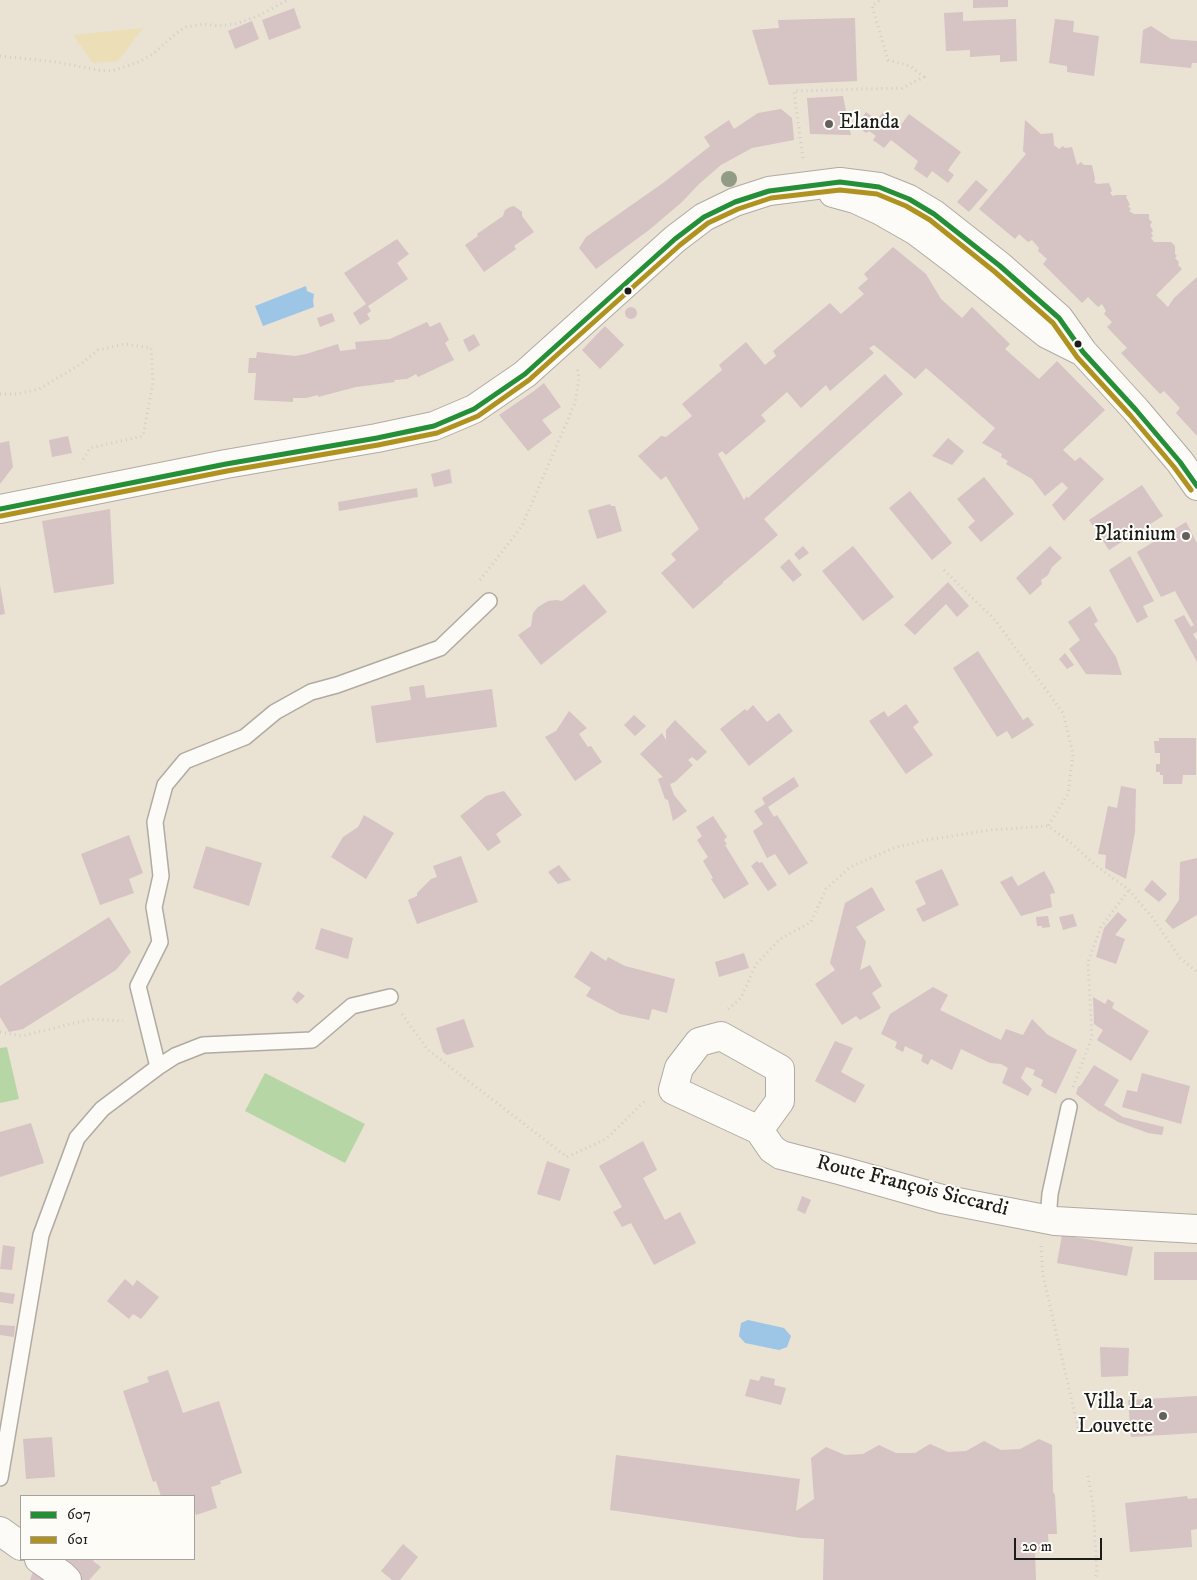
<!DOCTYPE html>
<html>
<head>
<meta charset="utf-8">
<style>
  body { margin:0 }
  #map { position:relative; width:1197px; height:1580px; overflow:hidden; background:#eae2d3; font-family:"IM FELL DW Pica",serif }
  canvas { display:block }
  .legend { position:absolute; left:20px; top:1495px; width:175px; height:65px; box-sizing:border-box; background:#fdfcf7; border:1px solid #a3a29f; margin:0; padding:6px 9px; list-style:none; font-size:15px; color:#1c1c1c }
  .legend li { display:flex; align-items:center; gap:10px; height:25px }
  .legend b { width:25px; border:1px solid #a3a29f }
  .scale { position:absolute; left:1014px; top:1538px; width:88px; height:22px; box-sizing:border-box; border:2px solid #1c1c1c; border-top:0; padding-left:6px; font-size:15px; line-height:18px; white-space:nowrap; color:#1c1c1c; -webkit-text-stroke:4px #fdfcf7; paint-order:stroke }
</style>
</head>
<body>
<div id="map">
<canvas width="1197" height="1580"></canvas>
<ul class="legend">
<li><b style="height:6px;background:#258f37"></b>607</li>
<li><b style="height:6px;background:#b09221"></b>601</li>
</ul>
<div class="scale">20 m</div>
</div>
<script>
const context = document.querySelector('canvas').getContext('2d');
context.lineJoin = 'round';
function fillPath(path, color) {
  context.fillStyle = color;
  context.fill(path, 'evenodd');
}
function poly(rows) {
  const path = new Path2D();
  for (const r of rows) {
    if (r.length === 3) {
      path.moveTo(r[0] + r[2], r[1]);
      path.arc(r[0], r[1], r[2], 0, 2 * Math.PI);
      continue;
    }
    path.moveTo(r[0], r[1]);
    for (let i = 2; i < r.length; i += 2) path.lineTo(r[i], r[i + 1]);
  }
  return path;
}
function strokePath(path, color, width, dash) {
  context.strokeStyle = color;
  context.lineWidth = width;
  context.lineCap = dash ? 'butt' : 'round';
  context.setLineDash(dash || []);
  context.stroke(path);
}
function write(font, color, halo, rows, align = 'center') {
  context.font = font + ' "IM FELL DW Pica",serif';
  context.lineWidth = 4;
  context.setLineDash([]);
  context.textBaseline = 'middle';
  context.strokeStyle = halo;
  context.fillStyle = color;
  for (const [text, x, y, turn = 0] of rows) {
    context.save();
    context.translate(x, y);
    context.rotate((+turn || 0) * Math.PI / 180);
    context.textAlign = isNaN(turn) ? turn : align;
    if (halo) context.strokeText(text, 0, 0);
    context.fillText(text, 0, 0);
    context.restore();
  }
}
fillPath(poly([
  [7,1047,19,1099,0,1103,0,1048],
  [265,1073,365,1124,345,1163,245,1111]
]), '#b7d6a6');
fillPath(poly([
  [143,28,118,61,93,63,73,35]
]), '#ecdeb6');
fillPath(poly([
  [306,286,307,291,314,294,313,301,314,307,263,326,255,306],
  [748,1320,784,1328,791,1336,787,1347,779,1350,745,1343,739,1336,741,1323]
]), '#9cc5e6');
fillPath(poly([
  [973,0,1008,0,1008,7,973,8],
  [294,8,301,28,269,40,262,20],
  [963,12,963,21,1016,19,1017,61,1000,62,1000,55,970,57,970,50,946,51,944,13],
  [855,18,857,81,769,85,752,30,779,28,778,20],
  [1055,19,1074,21,1073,32,1099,36,1094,76,1067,72,1067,66,1049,63],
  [252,21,259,39,235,49,228,31],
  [1151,26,1171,39,1197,41,1197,63,1192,63,1191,68,1140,63,1143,30],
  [843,96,851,135,810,134,807,98],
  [781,109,792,118,794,140,752,148,721,165,699,184,682,202,649,230,596,269,579,248,586,237,663,183,709,147,710,146,704,137,729,120,734,129,758,113],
  [884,111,901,125,909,114,961,152,948,170,954,175,948,183,932,171,927,178,914,169,918,161,891,140,884,148,873,140,876,136,869,131,866,133,861,129,859,122,866,112,877,120],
  [1025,120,1041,134,1053,133,1054,145,1059,149,1063,146,1065,148,1072,147,1077,165,1081,162,1084,165,1092,165,1095,179,1094,182,1097,184,1109,183,1112,191,1110,193,1113,196,1116,195,1127,195,1126,197,1130,205,1128,206,1131,209,1129,211,1134,214,1149,214,1149,219,1152,222,1150,225,1153,231,1151,233,1153,236,1151,238,1154,242,1171,242,1175,246,1175,254,1177,256,1175,258,1179,262,1178,265,1182,269,1156,295,1168,307,1174,298,1197,277,1197,436,1176,413,1180,408,1164,391,1160,394,1121,353,1127,348,1107,327,1112,322,1104,314,1106,311,1102,304,1098,307,1088,297,1082,303,1043,264,1047,259,1038,251,1039,248,1032,240,1028,242,1019,234,1015,239,979,209,1026,154,1023,151],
  [976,180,988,190,969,212,957,202],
  [514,206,522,212,522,216,534,232,514,246,516,249,484,272,465,245,478,236,477,234,503,216,505,210,510,207],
  [397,239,409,254,397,263,408,279,368,306,371,311,367,314,370,319,360,325,353,313,366,304,344,273],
  [893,247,926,274,941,299,962,318,972,307,1010,344,1005,349,1039,379,1057,361,1105,410,1063,450,1075,461,1080,457,1104,479,1064,521,1052,505,1068,488,1062,482,1045,496,1032,479,1006,464,1008,461,1001,457,1002,454,982,443,995,428,926,368,915,379,874,345,869,348,874,353,830,391,826,385,801,408,787,392,761,415,766,421,726,455,722,451,718,454,744,500,747,496,748,498,885,374,903,394,764,519,778,535,723,582,723,583,693,609,661,573,676,560,671,554,699,529,666,476,661,480,638,456,661,436,666,437,692,416,682,404,722,370,719,365,746,342,765,365,776,356,773,351,830,303,841,314,864,294,858,288,868,279,864,274],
  [631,313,6],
  [332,313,335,321,320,327,317,318],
  [427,322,430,327,440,322,449,340,445,343,454,360,418,377,416,374,407,379,394,380,395,382,356,387,318,397,318,395,306,398,293,398,293,402,254,400,256,373,248,373,249,358,256,358,257,352,295,356,306,354,338,344,340,351,356,349,355,342,390,339],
  [605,326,624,345,600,369,582,350],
  [474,334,480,345,469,352,463,340],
  [544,383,561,407,542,420,552,433,528,451,499,415,534,391],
  [68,436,72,453,52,457,49,440],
  [948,438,964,451,952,465,932,456],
  [9,441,13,467,0,484,0,443],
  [450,469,452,483,434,487,431,474],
  [984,477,1014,514,981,542,968,527,975,521,957,499],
  [1142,485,1163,516,1109,550,1089,520],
  [417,488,418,497,339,511,338,502],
  [910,491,952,543,932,560,889,508],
  [610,504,611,506,615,506,622,531,597,539,588,510],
  [110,509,114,584,54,593,42,521],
  [1186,522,1197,543,1197,632,1193,634,1197,641,1197,662,1174,620,1184,615,1191,627,1194,625,1175,591,1161,597,1137,552],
  [803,546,809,553,799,560,794,554],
  [853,546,894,597,863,621,822,571],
  [1050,546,1062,558,1052,567,1048,575,1041,580,1042,584,1030,595,1016,578],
  [1130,556,1154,601,1143,606,1148,617,1137,623,1109,570],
  [789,559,802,575,793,582,780,567],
  [948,582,969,606,957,617,946,604,915,635,904,625],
  [584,584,607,612,541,665,518,635,531,626,533,613,538,607,548,601,556,600,562,601],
  [0,585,5,614,0,615],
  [1090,606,1098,621,1094,624,1116,657,1122,675,1086,674,1069,649,1080,640,1068,622],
  [978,651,1023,720,1028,717,1034,725,1012,739,1007,731,997,737,953,668],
  [1065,653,1074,665,1067,669,1059,659],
  [424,685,426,698,492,689,497,727,376,743,371,706,411,700,409,687],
  [906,704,919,722,913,727,933,755,906,774,869,721,884,711,888,717],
  [753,705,767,722,779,713,793,731,749,766,720,729,745,709,747,711],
  [569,711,587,728,579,734,588,747,591,746,602,762,575,781,545,737,556,731],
  [634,715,646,726,635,736,624,725],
  [675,720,707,752,697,761,692,757,688,760,693,765,675,782,670,784,674,795,687,811,673,821,668,800,665,799,658,779,663,777,640,754,662,733,666,740,666,730],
  [1159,738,1196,738,1196,775,1183,775,1182,784,1163,784,1163,775,1160,775,1160,772,1156,772,1156,764,1160,764,1160,753,1155,753,1154,741,1159,741],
  [794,777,799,786,768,807,774,817,777,815,808,863,789,875,775,854,767,858,753,831,763,824,754,811,765,804,762,798],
  [1121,786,1136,789,1135,832,1126,879,1105,868,1106,855,1098,854,1108,806,1117,808],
  [504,791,522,815,496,834,501,842,488,851,460,816,486,796],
  [364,815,394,833,366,879,331,857,343,837,358,827],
  [713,816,727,837,724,840,727,844,725,845,749,884,724,899,711,879,713,878,703,861,708,857,697,840,702,836,696,827],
  [129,835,143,873,129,879,134,893,100,905,81,854],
  [206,846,262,863,249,906,193,888],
  [461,856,478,902,417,924,408,900,417,896,417,893,431,879,437,877,433,866],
  [1197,858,1197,915,1173,929,1165,921,1179,900,1180,862],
  [757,861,759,863,762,862,777,885,768,891,751,866],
  [559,865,571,880,558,884,548,872],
  [942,869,959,905,923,922,916,909,926,904,915,881],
  [1044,871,1053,887,1055,893,1050,894,1052,907,1021,916,1000,882,1012,876,1018,886],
  [1152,880,1167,894,1159,902,1144,890],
  [872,887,885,910,856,927,866,942,860,970,870,965,882,986,872,993,881,1008,860,1020,856,1016,842,1025,815,984,835,970,830,963,845,903],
  [1118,912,1127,920,1115,935,1125,939,1116,964,1096,957,1104,928],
  [1073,914,1077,926,1063,930,1059,917],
  [1048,916,1050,927,1042,928,1042,926,1037,926,1036,917],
  [109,917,131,952,116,970,23,1029,9,1032,0,1017,0,986],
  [321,928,353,938,348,959,315,949],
  [591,951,606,961,608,957,625,966,675,979,667,1013,652,1009,649,1020,620,1014,586,996,591,988,574,977],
  [744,953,749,968,719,977,715,962],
  [933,987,948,995,940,1010,1001,1040,1006,1029,1023,1035,1032,1019,1048,1035,1077,1050,1056,1094,1041,1086,1043,1080,1033,1075,1035,1070,1026,1067,1021,1078,1032,1089,1028,1096,1002,1083,1008,1068,1001,1064,990,1063,961,1049,952,1070,931,1059,928,1065,921,1061,923,1055,905,1046,903,1052,895,1048,897,1042,881,1034,890,1014],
  [298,991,305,996,297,1004,292,999],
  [1093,997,1105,1004,1108,999,1114,1003,1112,1008,1149,1031,1131,1061,1097,1040,1103,1030,1094,1024],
  [464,1019,474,1047,447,1055,443,1052,436,1028],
  [835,1041,853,1048,841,1072,865,1085,855,1103,815,1081],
  [1094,1065,1119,1080,1104,1105,1123,1117,1164,1127,1162,1135,1148,1133,1118,1122,1100,1111,1100,1112,1076,1094,1078,1087,1081,1085],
  [1142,1073,1190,1086,1181,1124,1122,1107,1127,1090,1137,1092],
  [31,1123,44,1163,0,1177,0,1132],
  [643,1141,657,1170,643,1178,665,1220,680,1212,696,1243,654,1265,631,1223,622,1227,613,1212,622,1207,599,1166],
  [547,1161,570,1169,560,1201,537,1194],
  [802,1196,811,1200,805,1214,797,1210],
  [1062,1235,1133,1247,1127,1276,1057,1263],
  [3,1245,15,1247,12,1270,0,1269],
  [1154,1252,1197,1252,1197,1280,1154,1280],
  [125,1279,133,1286,137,1280,159,1297,141,1319,133,1314,129,1319,107,1301],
  [0,1292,15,1294,13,1304,0,1302],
  [0,1325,15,1326,14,1337,0,1335],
  [1100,1347,1129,1348,1128,1376,1101,1377],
  [168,1370,183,1413,219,1401,242,1473,220,1481,221,1484,211,1487,217,1508,196,1515,194,1508,194,1496,161,1496,156,1481,153,1482,123,1391,149,1382,147,1377],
  [761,1376,775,1379,774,1385,786,1388,781,1405,745,1396,750,1379,759,1381],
  [1197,1396,1197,1433,1131,1437,1128,1400],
  [52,1437,55,1477,26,1479,23,1439],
  [1039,1439,1052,1445,1053,1492,1055,1495,1057,1534,1048,1534,1049,1551,1035,1551,1036,1580,823,1580,824,1539,802,1538,610,1510,616,1455,800,1479,796,1511,814,1499,811,1458,826,1447,845,1455,863,1454,879,1445,896,1453,915,1453,930,1444,948,1452,966,1451,984,1441,1001,1450,1020,1449],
  [1187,1496,1188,1499,1197,1498,1197,1529,1191,1530,1192,1547,1130,1552,1125,1503],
  [403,1544,418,1557,400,1580,392,1580,381,1571],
  [55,1559,95,1559,93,1561,101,1567,89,1580,79,1580],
  [35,1566,52,1580,30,1580]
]), '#d6c3c4');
const service = poly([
  [158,1067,138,986,160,942,154,907,161,876,155,822,165,785,185,761,245,737,275,712,311,692,337,685,440,648,489,601],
  [1048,1219,1050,1194,1069,1107],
  [0,1478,41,1235,77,1138,102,1109,158,1067,175,1056,203,1045,312,1040,352,1006,390,997]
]);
const minor = poly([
  [759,1130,780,1101,780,1069,721,1036,699,1042,679,1068,673,1090,759,1130,772,1149,781,1155,839,1170,942,1199,1055,1221,1197,1229],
  [0,1531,21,1546],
  [39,1559,62,1575,67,1580]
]);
const secondary = poly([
  [833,193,855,199,881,211,916,231,957,262,1047,334,1079,350],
  [0,509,226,464,377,438,434,426,474,409,525,374,675,239,704,217,735,202,769,191,840,182,879,187,909,199,934,214,1000,266,1059,318,1083,352,1136,410,1180,462,1197,486]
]);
strokePath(service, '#b0aba2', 18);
strokePath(minor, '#b0aba2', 30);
strokePath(secondary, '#b0aba2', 30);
strokePath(poly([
  [0,56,56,62,103,71,115,70,141,61,154,53,179,31,186,27,205,24,218,26,235,24,258,16,288,0],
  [803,158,794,91,902,88,924,77,910,66,888,60,872,6,880,0],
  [0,394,17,394,39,389,81,364,98,350,125,344,151,348,153,383,143,436,90,448,81,463],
  [944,570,995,620,1063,713,1073,754,1068,794,1048,826],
  [480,580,522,526,575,403,579,378,577,367],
  [728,1009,741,998,756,964,780,939,811,922,826,889,850,867,894,848,926,840,991,830,1048,826,1071,843,1094,864,1129,890,1152,917,1180,958,1197,972],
  [402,1014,428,1050,567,1157,606,1139,646,1100],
  [0,1032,22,1036,91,1019,123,1021],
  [1073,1087,1092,1037,1088,962,1101,927,1129,890],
  [1041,1246,1043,1276,1080,1436],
  [1088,1476,1093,1504,1097,1572,1095,1580]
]), '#d0cecb', 3, [1, 4]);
strokePath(service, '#fcfbf8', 15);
strokePath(minor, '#fcfbf8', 28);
strokePath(secondary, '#fcfbf8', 28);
strokePath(poly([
  [0,509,226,464,377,438,434,426,474,409,525,374,675,239,704,217,735,202,769,191,840,182,879,187,909,199,934,214,1000,266,1059,318,1083,352,1136,410,1180,462,1197,486]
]), '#258f37', 5);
strokePath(poly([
  [1,516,227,471,378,445,437,433,478,416,529,380,680,245,708,223,738,209,771,198,840,190,877,194,906,206,930,220,995,272,1053,323,1077,357,1130,415,1174,467,1191,490]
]), '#b09221', 5);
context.fillStyle = '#929c85';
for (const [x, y] of [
  [729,179]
]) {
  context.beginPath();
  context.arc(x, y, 8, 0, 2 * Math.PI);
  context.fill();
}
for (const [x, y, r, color] of [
  [829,124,5,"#64615c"],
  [628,291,4.5,"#1c1c1c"],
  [1078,344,4.5,"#1c1c1c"],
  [1186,536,5,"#64615c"],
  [1163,1416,5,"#64615c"]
]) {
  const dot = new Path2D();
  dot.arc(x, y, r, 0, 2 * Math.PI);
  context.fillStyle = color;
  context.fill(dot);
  strokePath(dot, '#fdfcf7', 2);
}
write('21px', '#1c1c1c', '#fdfcf7', [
  ["Elanda",839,124,"left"],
  ["Platinium",1176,536],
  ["Villa La",1153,1404],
  ["Louvette",1153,1428]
], 'right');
write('21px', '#1c1c1c', '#fdfcf7', [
  ["Route François Siccardi",912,1187,14]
]);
</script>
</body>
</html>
